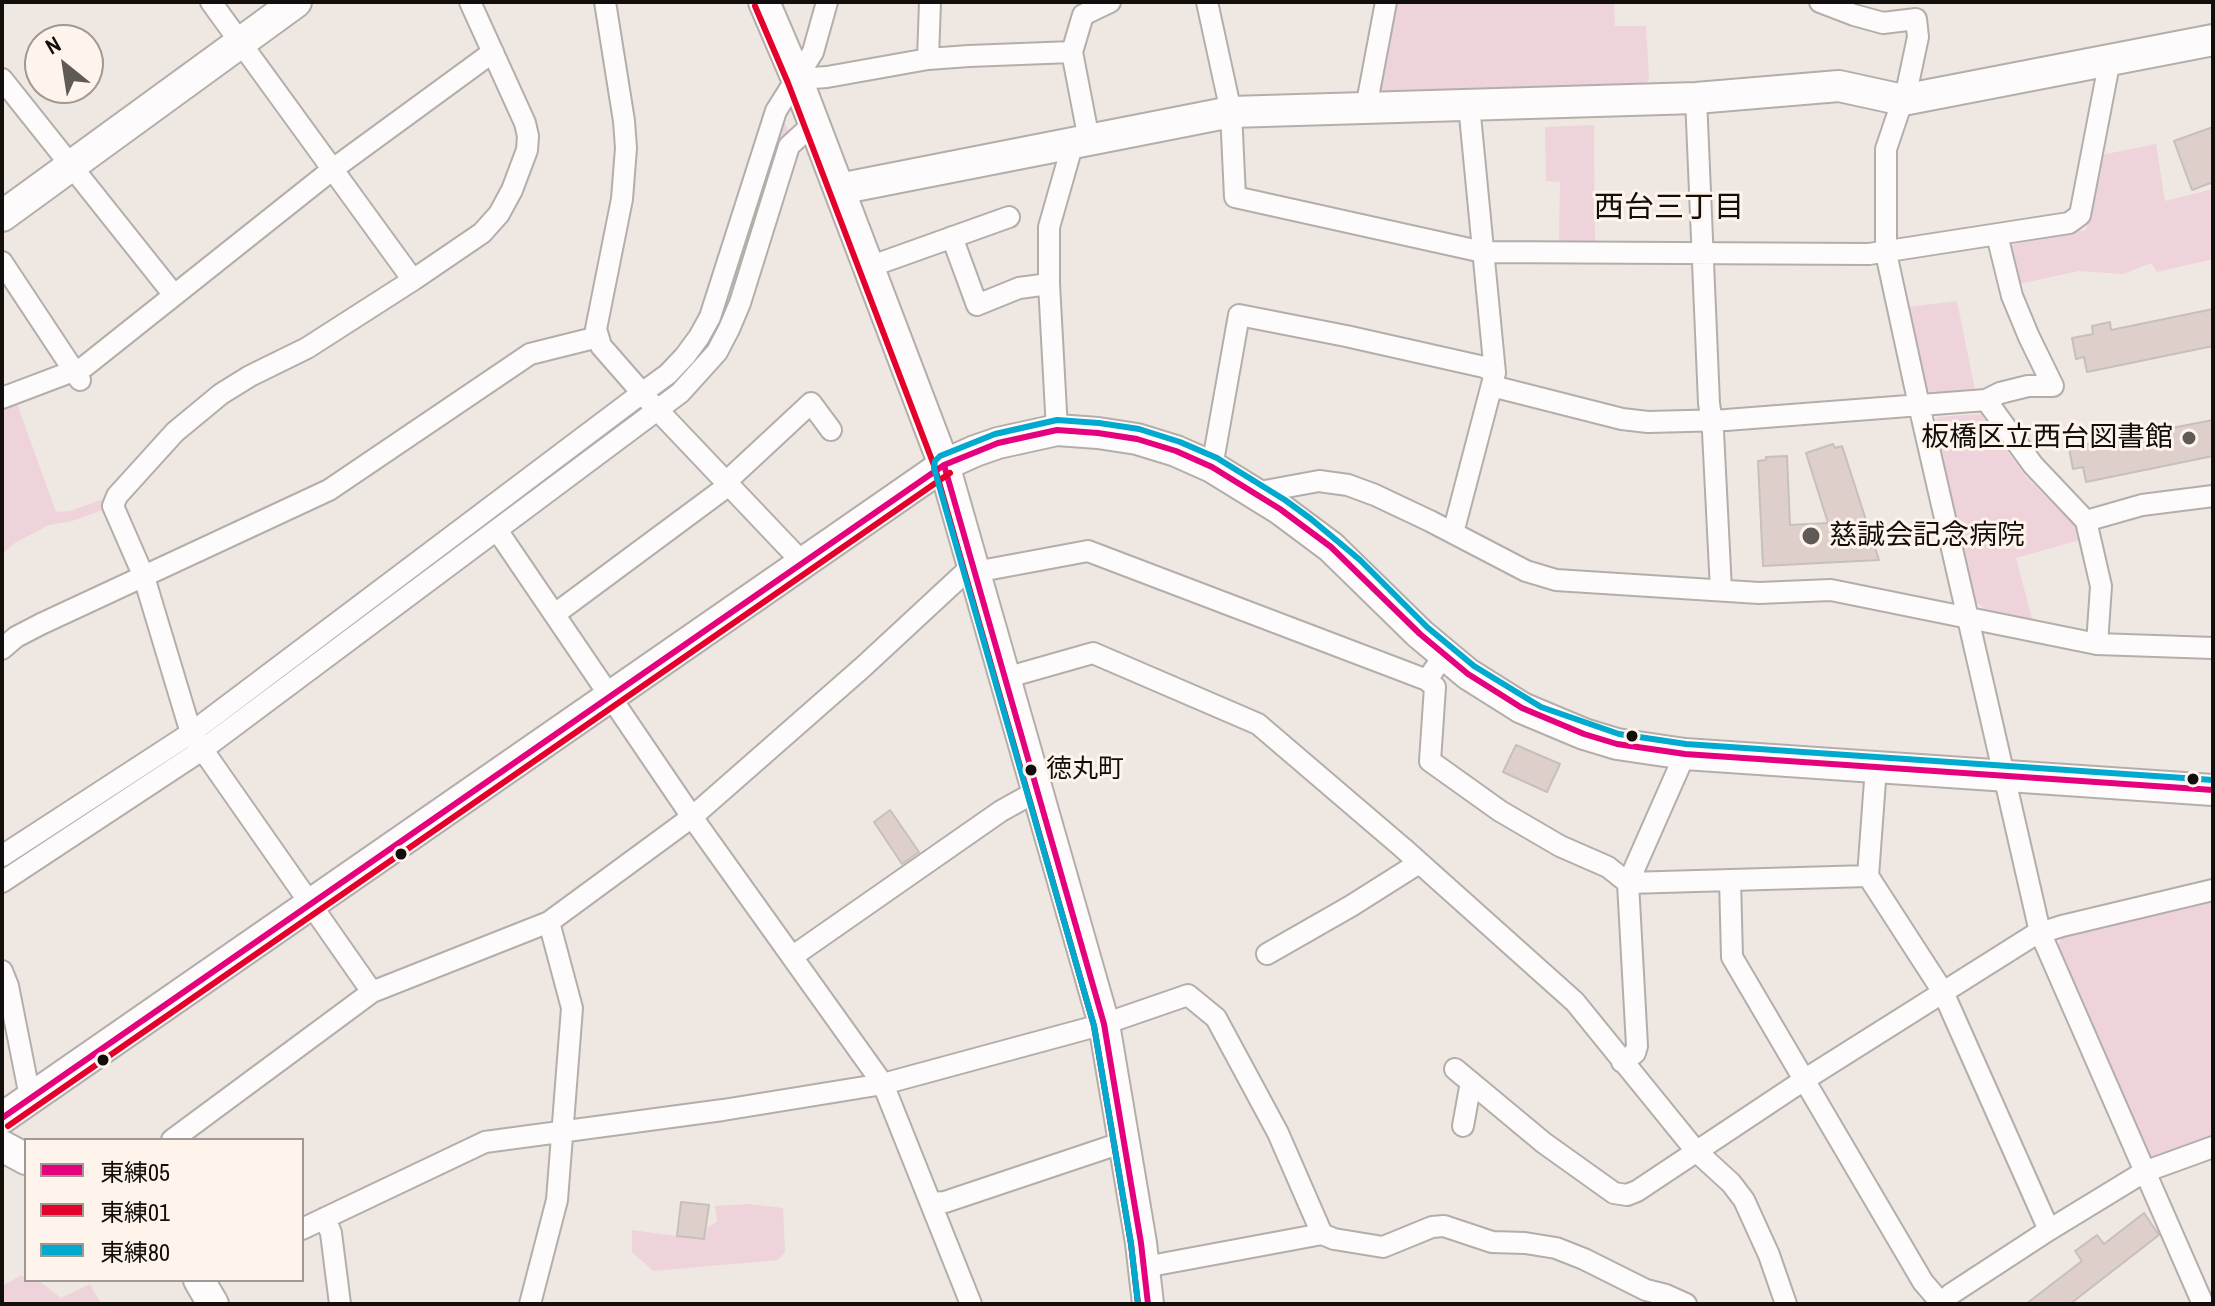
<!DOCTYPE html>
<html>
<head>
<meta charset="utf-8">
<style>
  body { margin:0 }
  #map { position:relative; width:2215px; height:1306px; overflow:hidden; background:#efe7e2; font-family:"Archivo Narrow","Noto Sans JP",sans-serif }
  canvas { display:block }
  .frame { position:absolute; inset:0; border:4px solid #120e0b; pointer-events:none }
  .legend { position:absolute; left:24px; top:1138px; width:280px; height:144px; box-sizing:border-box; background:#fff4ec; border:2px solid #a09892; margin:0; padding:10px 14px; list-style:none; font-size:24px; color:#120e0b }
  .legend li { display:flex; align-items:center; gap:16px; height:40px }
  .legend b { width:40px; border:2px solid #a09892 }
  .north { position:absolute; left:24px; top:24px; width:80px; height:80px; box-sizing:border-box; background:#fff4ec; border:2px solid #a09892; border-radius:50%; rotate:330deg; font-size:22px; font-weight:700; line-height:32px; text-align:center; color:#120e0b }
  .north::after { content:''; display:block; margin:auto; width:28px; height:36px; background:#5f5a56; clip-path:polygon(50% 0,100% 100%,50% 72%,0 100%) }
</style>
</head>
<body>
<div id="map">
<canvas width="2215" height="1306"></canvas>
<div class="frame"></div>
<ul class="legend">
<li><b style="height:10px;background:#e5007d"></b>東練05</li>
<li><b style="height:10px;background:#e4002b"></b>東練01</li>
<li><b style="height:10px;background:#00a9ce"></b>東練80</li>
</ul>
<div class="north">N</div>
</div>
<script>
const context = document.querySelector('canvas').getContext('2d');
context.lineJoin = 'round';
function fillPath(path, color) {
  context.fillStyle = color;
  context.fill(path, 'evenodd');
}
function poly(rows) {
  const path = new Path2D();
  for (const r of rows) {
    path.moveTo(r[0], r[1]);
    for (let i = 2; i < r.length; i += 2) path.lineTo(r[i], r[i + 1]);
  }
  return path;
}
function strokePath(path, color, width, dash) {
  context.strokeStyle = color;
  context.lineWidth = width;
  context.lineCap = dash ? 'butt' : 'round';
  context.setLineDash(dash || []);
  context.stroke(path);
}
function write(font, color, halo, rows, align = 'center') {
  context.font = font + ' "Archivo Narrow","Noto Sans JP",sans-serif';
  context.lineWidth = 6;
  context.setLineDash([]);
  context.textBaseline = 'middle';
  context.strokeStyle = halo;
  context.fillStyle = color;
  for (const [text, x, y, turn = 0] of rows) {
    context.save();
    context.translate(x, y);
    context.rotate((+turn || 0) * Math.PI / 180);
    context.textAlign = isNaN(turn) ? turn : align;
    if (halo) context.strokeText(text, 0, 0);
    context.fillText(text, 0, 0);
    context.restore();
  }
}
fillPath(poly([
  [1393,2,1614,2,1615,26,1646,26,1649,79,1645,85,1383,93,1378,87],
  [780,113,790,134,736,301,713,348,663,399,655,389,689,359],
  [1594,125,1595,243,1559,242,1560,182,1546,181,1545,127],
  [2156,144,2165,201,2213,189,2213,259,2157,272,2151,263,2123,274,2079,271,2014,285,2006,246,2086,230,2101,155],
  [1957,301,1975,390,1934,394,1924,388,1907,307],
  [16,401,56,512,70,511,101,500,105,509,72,521,49,525,15,543,2,554,2,406],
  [1981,414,2025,476,2076,527,2079,540,2016,558,2032,619,1985,609,1975,601,1934,423,1938,417],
  [2213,898,2213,1137,2148,1158,2144,1155,2058,946,2062,937],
  [748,1204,783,1208,785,1252,778,1260,653,1271,632,1252,632,1230,705,1240,708,1227,717,1222,715,1206],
  [20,1276,26,1277,26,1280,38,1280,61,1298,90,1284,101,1304,2,1304,2,1286]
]), '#eed3da');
const building = poly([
  [2213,127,2213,182,2192,190,2174,141,2213,127],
  [2213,309,2213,346,2087,372,2084,357,2076,359,2072,338,2093,334,2092,326,2110,322,2111,330,2213,309],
  [2213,420,2213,456,2086,482,2083,467,2073,469,2069,448,2213,420],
  [1833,444,1835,448,1842,446,1879,560,1763,566,1758,461,1766,460,1766,457,1787,456,1790,525,1828,523,1806,453,1833,444],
  [1516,745,1560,764,1547,792,1503,772,1516,745],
  [890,810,919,852,902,864,874,822,890,810],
  [681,1202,709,1205,704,1239,677,1236,681,1202],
  [2144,1213,2159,1235,2070,1304,2026,1304,2082,1261,2075,1251,2097,1235,2104,1244,2144,1213]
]);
fillPath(building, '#dfcfcb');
strokePath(building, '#c6bfbd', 2);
const street = poly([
  [211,2,413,280],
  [605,2,624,121,626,148,622,199,596,329,601,346,650,402,802,562],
  [1207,2,1231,112,1235,197,1483,252,1869,254,2069,223,2080,215,2110,59],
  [1820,2,1854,15,1883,23,1916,19,1918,37,1908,84,1886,149,1886,253,1919,405,2040,932,2203,1304],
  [928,59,930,2],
  [2,79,174,295],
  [797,79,827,77,928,59,969,56,1072,52],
  [1696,98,1709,403,1713,432,1721,590],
  [1366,108,1386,2],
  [1089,140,1072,52,1083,15,1110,2],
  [952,237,977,305,1019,288,1049,284],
  [2,262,80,380],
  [869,267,1009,217],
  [1492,386,1622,419,1648,422,1726,420,1986,400,2000,393,2028,386,2053,386,2029,337,2012,296,1997,235],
  [2,398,84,367,333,169,493,52],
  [1986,400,2033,465,2086,521,2101,586,2097,644],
  [1057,430,1049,284,1049,227,1073,143],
  [1212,467,1239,315,1346,336,1484,367,1495,373],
  [726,482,811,403,831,430],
  [1254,493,1319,481,1348,485,1375,495,1430,521,1526,571,1556,580,1759,593,1831,590,2097,644,2213,648],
  [2086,521,2142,505,2213,496],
  [497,530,692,817,883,1084,971,1304],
  [1453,533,1495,373,1469,105],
  [975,572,1088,551,1427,680,1444,655],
  [555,614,729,485],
  [2,649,16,637,41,624,329,490,530,354,598,337],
  [1005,678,1093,653,1258,724,1403,848,1575,1002,1696,1151,1731,1183,1744,1200,1769,1255,1786,1304],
  [1427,680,1435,687,1430,761,1500,811,1560,846,1608,867,1628,883,1868,876],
  [1876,767,1868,876,1943,992,2049,1230],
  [2,856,191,733,642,393,668,374,685,356,699,337,710,317,776,111,813,52,827,2],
  [1730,880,1732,957,1923,1282,1942,1304],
  [2,882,202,750,680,393,717,352,729,329,740,303,789,146,814,123],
  [1267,954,1351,906,1419,863],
  [793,956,1001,811,1037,791],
  [2,971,8,986,30,1097],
  [372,992,191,733,144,577,113,506,117,496,175,432,221,394,250,376,307,348,413,280,482,233,499,214,512,190,527,150,528,136,525,123,470,2],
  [1622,1062,1635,1053,1637,1046,1628,883,1685,754],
  [1455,1069,1544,1143,1614,1193,1627,1195,1637,1191,1804,1080,2034,935,2062,926,2213,890],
  [1463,1126,1471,1082],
  [172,1140,372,992,549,922,692,817,863,667,973,565],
  [931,1203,945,1202,1124,1142],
  [325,1218,331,1233,340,1304],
  [302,1229,485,1142,723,1110,883,1084,1104,1024,1188,995,1216,1018,1278,1133,1322,1234],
  [1145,1267,1322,1234,1334,1239,1383,1247,1432,1227,1444,1226,1492,1242,1525,1243,1556,1248,1584,1259,1646,1290,1666,1295,1686,1304],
  [530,1304,557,1200,572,1008,549,922],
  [1941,1304,1951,1294,2049,1230,2144,1172,2213,1147]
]);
const secondary = poly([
  [764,2,797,79,944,465,1104,1024,1141,1243,1148,1304],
  [839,189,1231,112,1696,98,1839,86,1903,100,2213,40],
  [2,216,296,2],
  [2,1118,944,465,975,451,998,443,1057,430,1098,433,1137,439,1176,451,1212,467,1280,509,1331,547,1420,634,1468,674,1522,708,1584,734,1617,744,1685,754,2213,790],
  [2,1146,26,1159],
  [199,1280,213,1304]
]);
strokePath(street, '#b4aeaa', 24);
strokePath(secondary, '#b4aeaa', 34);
strokePath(street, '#fdfbfb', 20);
strokePath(secondary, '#fdfbfb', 30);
strokePath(poly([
  [944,465,1104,1024,1141,1243,1148,1304],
  [2,1118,944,465,998,443,1057,430,1098,433,1137,439,1176,451,1212,467,1280,509,1331,547,1420,634,1468,674,1522,708,1584,734,1617,744,1685,754,2213,790]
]), '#e5007d', 6);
strokePath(poly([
  [755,6,788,83,935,468,1094,1026,1131,1244,1138,1304],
  [8,1126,950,473]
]), '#e4002b', 6);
strokePath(poly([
  [1138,1304,1131,1244,1094,1026,934,468,935,461,940,456,995,434,1057,420,1099,423,1139,429,1180,442,1217,458,1285,500,1311,519,1360,560,1427,627,1474,666,1541,707,1619,734,1686,744,2213,780]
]), '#00a9ce', 6);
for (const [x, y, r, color] of [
  [2189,438,8,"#5f5a56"],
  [1811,536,10,"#5f5a56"],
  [1632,736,7,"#120e0b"],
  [1031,770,7,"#120e0b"],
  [2193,779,7,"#120e0b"],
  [401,854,7,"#120e0b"],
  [103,1060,7,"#120e0b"]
]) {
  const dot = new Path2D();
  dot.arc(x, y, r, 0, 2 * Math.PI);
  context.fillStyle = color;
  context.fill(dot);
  strokePath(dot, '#fff4ec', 3);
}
write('26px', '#120e0b', '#fff4ec', [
  ["徳丸町",1046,770]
], 'left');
write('28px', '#120e0b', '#fff4ec', [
  ["板橋区立西台図書館",2173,438],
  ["慈誠会記念病院",1829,536,"left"]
], 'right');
write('30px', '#120e0b', '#fff4ec', [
  ["西台三丁目",1669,209]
]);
</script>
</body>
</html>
